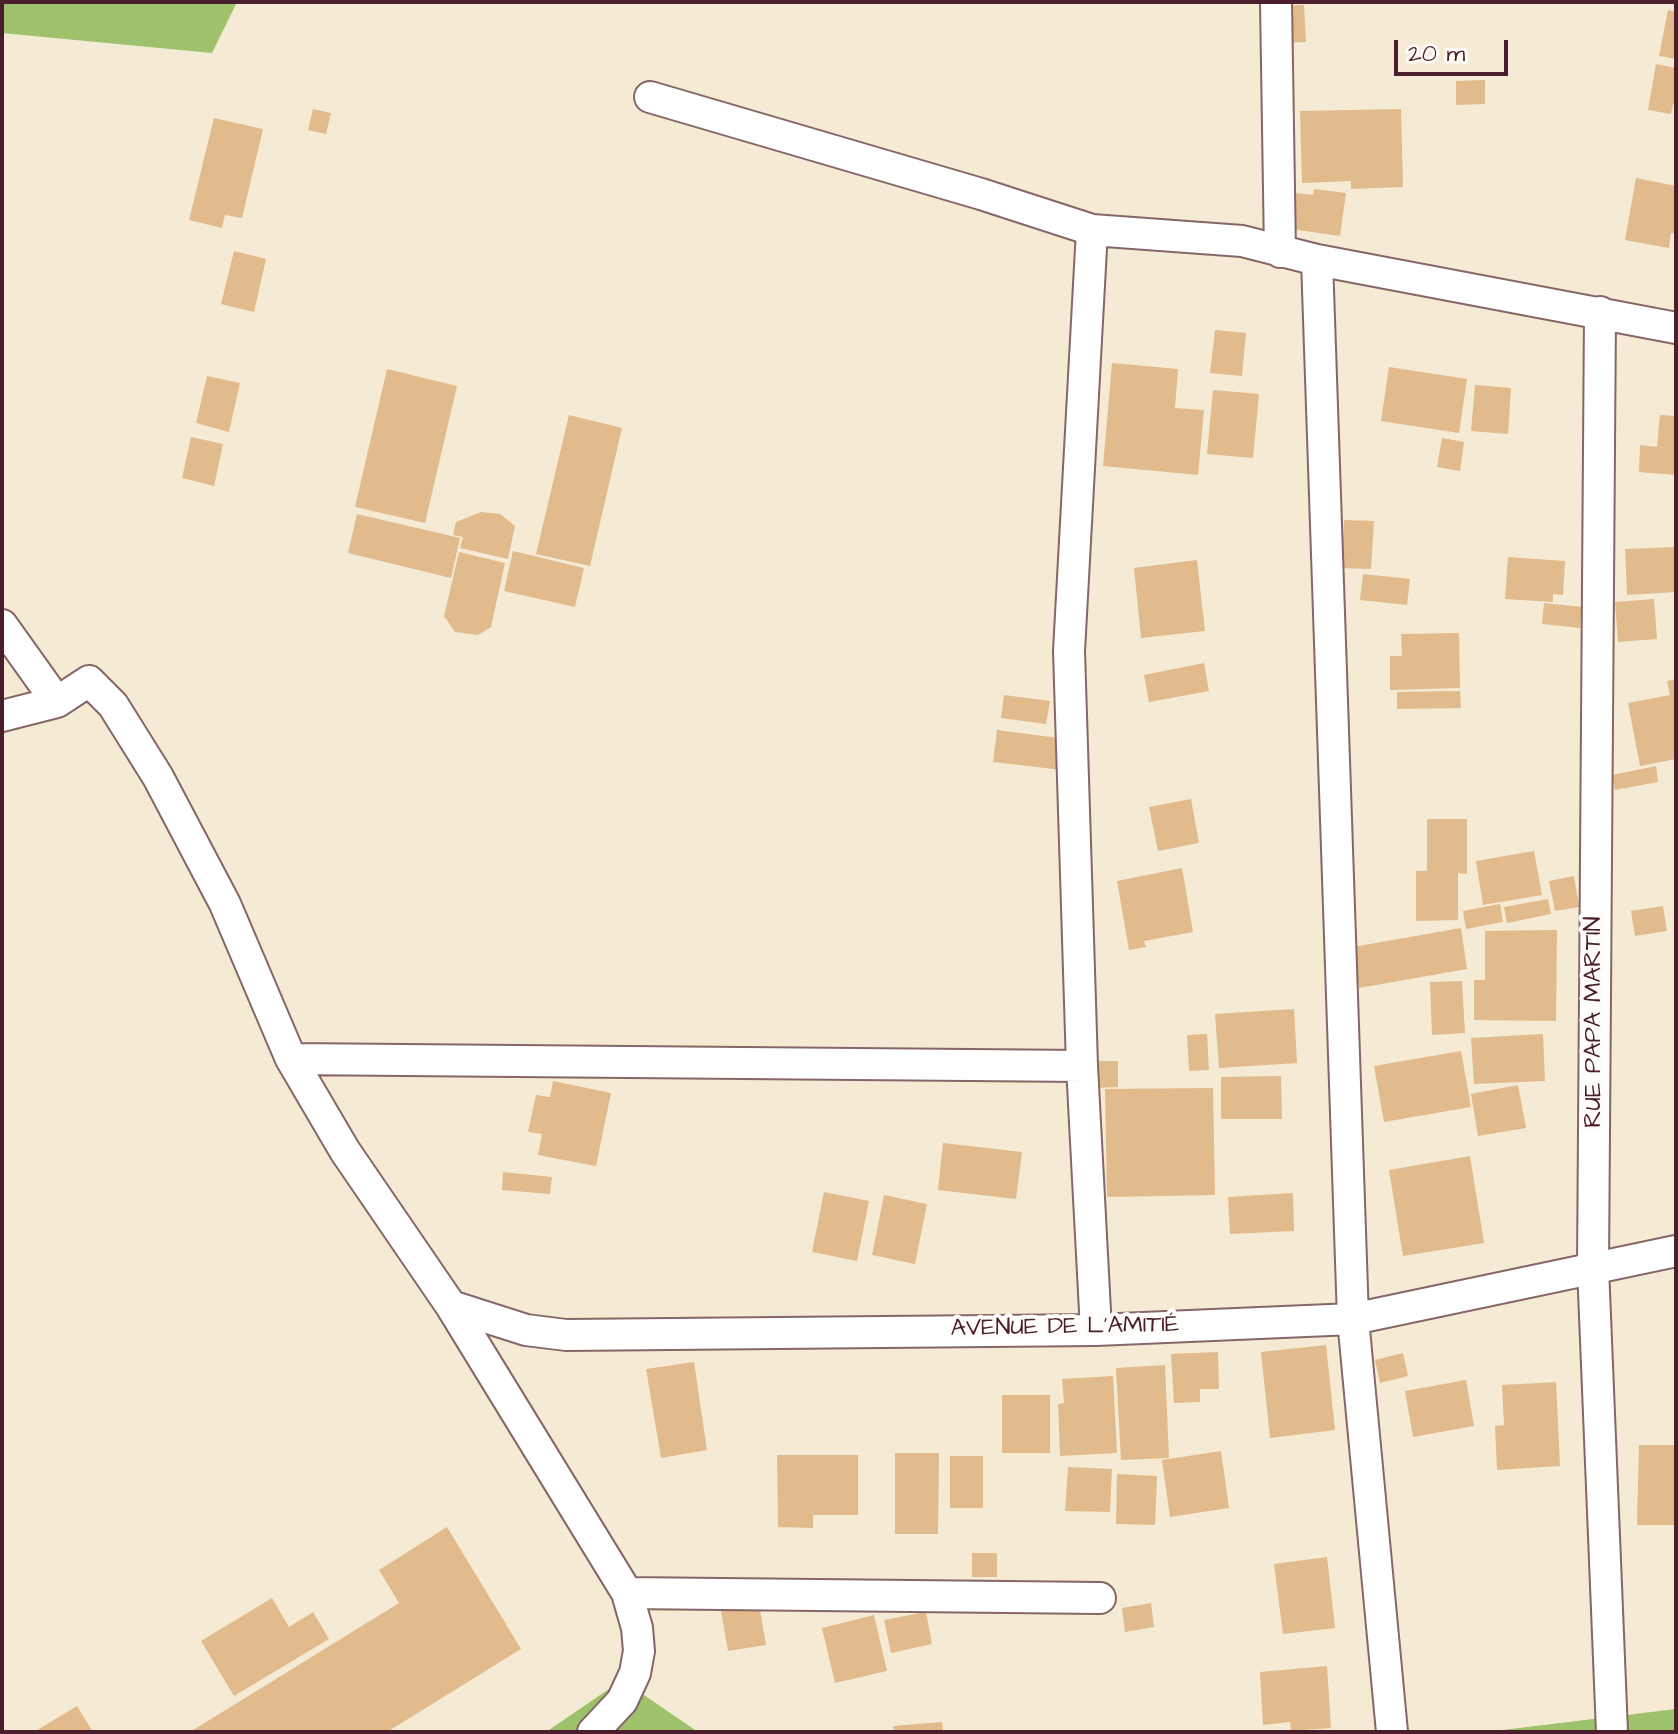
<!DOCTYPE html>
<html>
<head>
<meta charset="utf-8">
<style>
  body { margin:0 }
  #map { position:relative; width:1678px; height:1734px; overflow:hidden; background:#f5ead4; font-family:"Architects Daughter",sans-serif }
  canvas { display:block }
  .frame { position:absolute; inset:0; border:4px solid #4a1f2b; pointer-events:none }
  .scale { position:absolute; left:1394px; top:40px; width:114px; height:36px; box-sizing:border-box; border:4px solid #4a1f2b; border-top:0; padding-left:10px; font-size:24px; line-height:28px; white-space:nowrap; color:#4a1f2b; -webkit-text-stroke:6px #fdfcf7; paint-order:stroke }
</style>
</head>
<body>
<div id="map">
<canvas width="1678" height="1734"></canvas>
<div class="frame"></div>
<div class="scale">20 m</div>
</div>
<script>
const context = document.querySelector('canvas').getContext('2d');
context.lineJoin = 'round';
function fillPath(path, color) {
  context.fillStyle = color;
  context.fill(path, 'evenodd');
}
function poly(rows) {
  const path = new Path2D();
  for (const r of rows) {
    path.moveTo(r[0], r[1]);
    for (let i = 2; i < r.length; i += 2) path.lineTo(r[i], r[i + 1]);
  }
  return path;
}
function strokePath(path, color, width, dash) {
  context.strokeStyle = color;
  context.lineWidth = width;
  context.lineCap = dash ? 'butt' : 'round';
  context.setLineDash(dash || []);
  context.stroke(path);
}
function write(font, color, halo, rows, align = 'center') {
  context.font = font + ' "Architects Daughter",sans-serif';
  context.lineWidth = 8;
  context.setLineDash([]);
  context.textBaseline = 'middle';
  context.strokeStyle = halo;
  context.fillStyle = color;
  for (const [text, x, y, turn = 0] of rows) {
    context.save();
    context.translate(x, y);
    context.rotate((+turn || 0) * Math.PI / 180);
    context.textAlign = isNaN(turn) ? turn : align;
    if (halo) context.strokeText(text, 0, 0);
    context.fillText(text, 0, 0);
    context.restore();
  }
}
fillPath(poly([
  [2,2,237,2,212,53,2,33],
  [622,1680,698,1732,546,1732],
  [1676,1709,1676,1732,1486,1732]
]), '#9ec16b');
fillPath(poly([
  [1304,5,1306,42,1283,43,1282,6],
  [1668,10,1676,12,1676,59,1659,56],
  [1656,64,1676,68,1676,105,1673,104,1671,114,1648,110],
  [1485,80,1485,104,1456,105,1456,81],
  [313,109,331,113,326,134,308,130],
  [1401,109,1403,187,1351,189,1351,181,1302,183,1300,111],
  [214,118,263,129,242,218,225,215,222,228,189,220],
  [1636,178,1676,186,1676,234,1671,233,1669,248,1625,240],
  [1314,189,1346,193,1340,236,1291,229,1296,193,1313,195],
  [234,251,266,259,254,312,221,304],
  [1215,330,1246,333,1242,376,1210,373],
  [1112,363,1178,369,1175,408,1204,410,1198,475,1103,466],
  [1389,367,1467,379,1459,433,1381,421],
  [387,369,457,386,425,523,355,507],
  [207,376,240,383,229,432,196,423],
  [1475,385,1511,388,1508,434,1471,431],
  [1213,390,1259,394,1253,458,1207,454],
  [569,415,622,428,590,566,536,554],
  [1660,415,1676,416,1676,475,1639,472,1640,445,1657,447],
  [191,437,223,444,214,486,182,478],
  [1442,438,1464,442,1460,471,1437,467],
  [481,512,500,514,515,526,508,559,460,548,463,537,453,535,456,522],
  [357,514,460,538,451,578,348,553],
  [1344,520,1374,521,1371,569,1342,568],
  [1676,547,1676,592,1627,595,1625,549],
  [513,551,584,568,575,607,504,591],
  [459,552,505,563,491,627,478,635,455,632,444,616],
  [1508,557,1565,561,1563,595,1553,594,1553,602,1505,599],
  [1197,560,1205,631,1141,638,1134,568],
  [1363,574,1410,579,1407,605,1360,600],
  [1654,599,1657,639,1618,642,1615,602],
  [1544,603,1582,607,1580,628,1542,624],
  [1459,633,1460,688,1390,690,1390,656,1402,656,1401,634],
  [1204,663,1209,691,1149,702,1144,675],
  [1676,679,1676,759,1640,766,1628,703,1670,695,1667,681],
  [1460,691,1461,708,1397,709,1397,692],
  [1004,695,1050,701,1046,724,1001,718],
  [997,730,1066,739,1062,770,993,762],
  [1656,766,1658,782,1615,790,1612,775],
  [1191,799,1199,843,1158,851,1149,807],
  [1427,819,1467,819,1467,874,1458,873,1458,920,1416,921,1416,871,1427,871],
  [1534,851,1542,895,1483,905,1476,861],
  [1182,868,1193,932,1144,941,1146,947,1129,950,1117,881],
  [1574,876,1579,907,1555,911,1549,881],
  [1548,899,1551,914,1507,923,1504,907],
  [1500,904,1503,922,1466,929,1463,911],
  [1663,906,1667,931,1635,936,1631,911],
  [1461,928,1467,969,1359,988,1353,947],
  [1557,930,1556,1021,1474,1020,1474,980,1485,980,1485,931],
  [1462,981,1465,1033,1432,1035,1430,982],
  [1294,1009,1297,1063,1219,1068,1215,1014],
  [1207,1034,1209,1070,1189,1071,1187,1035],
  [1543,1034,1545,1081,1474,1084,1471,1038],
  [1461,1051,1471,1107,1384,1122,1374,1066],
  [1095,1061,1118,1061,1118,1087,1096,1088],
  [1281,1076,1282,1119,1221,1119,1221,1077],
  [553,1081,611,1093,596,1166,538,1155,542,1134,528,1132,536,1095,550,1097],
  [1518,1085,1526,1128,1478,1136,1471,1094],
  [1213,1088,1215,1195,1107,1197,1105,1089],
  [943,1143,1022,1152,1016,1199,938,1190],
  [1470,1156,1484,1243,1403,1256,1389,1170],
  [503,1172,552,1177,550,1194,502,1190],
  [824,1192,869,1201,857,1261,812,1252],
  [1293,1193,1294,1231,1230,1234,1228,1197],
  [884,1195,927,1204,915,1264,872,1255],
  [1326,1345,1335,1430,1270,1438,1261,1352],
  [1218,1352,1219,1389,1200,1389,1200,1402,1174,1403,1171,1354],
  [1403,1353,1408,1376,1380,1383,1375,1360],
  [694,1362,707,1450,661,1458,646,1369],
  [1165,1365,1169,1458,1121,1460,1116,1368],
  [1113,1376,1117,1453,1060,1456,1058,1404,1064,1403,1062,1379],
  [1466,1380,1474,1426,1413,1437,1405,1391],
  [1556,1382,1560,1466,1497,1470,1495,1426,1504,1425,1502,1385],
  [1002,1395,1050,1395,1050,1453,1002,1453],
  [1639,1445,1676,1445,1676,1525,1637,1525],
  [1221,1451,1229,1508,1170,1517,1162,1460],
  [895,1453,939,1453,938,1534,895,1534],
  [777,1455,858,1455,858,1515,813,1515,813,1528,778,1527],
  [950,1456,983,1456,983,1508,950,1508],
  [1068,1467,1112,1469,1110,1512,1065,1511],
  [1117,1474,1157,1476,1155,1525,1116,1524],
  [447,1527,521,1649,387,1732,190,1732,399,1603,379,1570],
  [972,1553,997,1553,997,1577,972,1577],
  [1327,1557,1335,1628,1283,1634,1274,1564],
  [272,1598,289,1627,313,1612,329,1639,234,1696,201,1641],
  [1151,1603,1154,1627,1125,1632,1122,1608],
  [759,1604,766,1645,728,1651,721,1611],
  [926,1612,932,1644,891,1653,884,1620],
  [874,1615,887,1671,835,1683,822,1628],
  [1327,1666,1331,1728,1291,1731,1290,1722,1263,1725,1260,1672],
  [77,1706,93,1732,34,1732],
  [942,1722,943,1732,894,1732,893,1726]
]), '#e1bb8b');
const minor = poly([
  [1276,2,1280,252],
  [650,97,981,194,1092,230,1242,241,1317,260,1676,328],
  [1092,230,1069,651,1082,1066,1096,1330],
  [1317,260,1353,1319,1392,1732],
  [1600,312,1593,1267,1612,1732],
  [2,625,57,702],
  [2,716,57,702,89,681,113,705,158,777,225,904,291,1059,345,1151,451,1306,627,1593,637,1628,639,1651,635,1673,622,1701,593,1732],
  [291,1059,1082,1066],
  [451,1306,526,1330,566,1335,1096,1330,1353,1319,1676,1251],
  [627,1593,1100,1598]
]);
strokePath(minor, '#866666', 34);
strokePath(minor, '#fff', 30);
write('24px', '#4a1f2b', '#fdfcf7', [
  ["RUE PAPA MARTIN",1595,1022,-90],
  ["AVENUE DE L'AMITIÉ",1065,1328,-1]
]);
</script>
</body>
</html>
